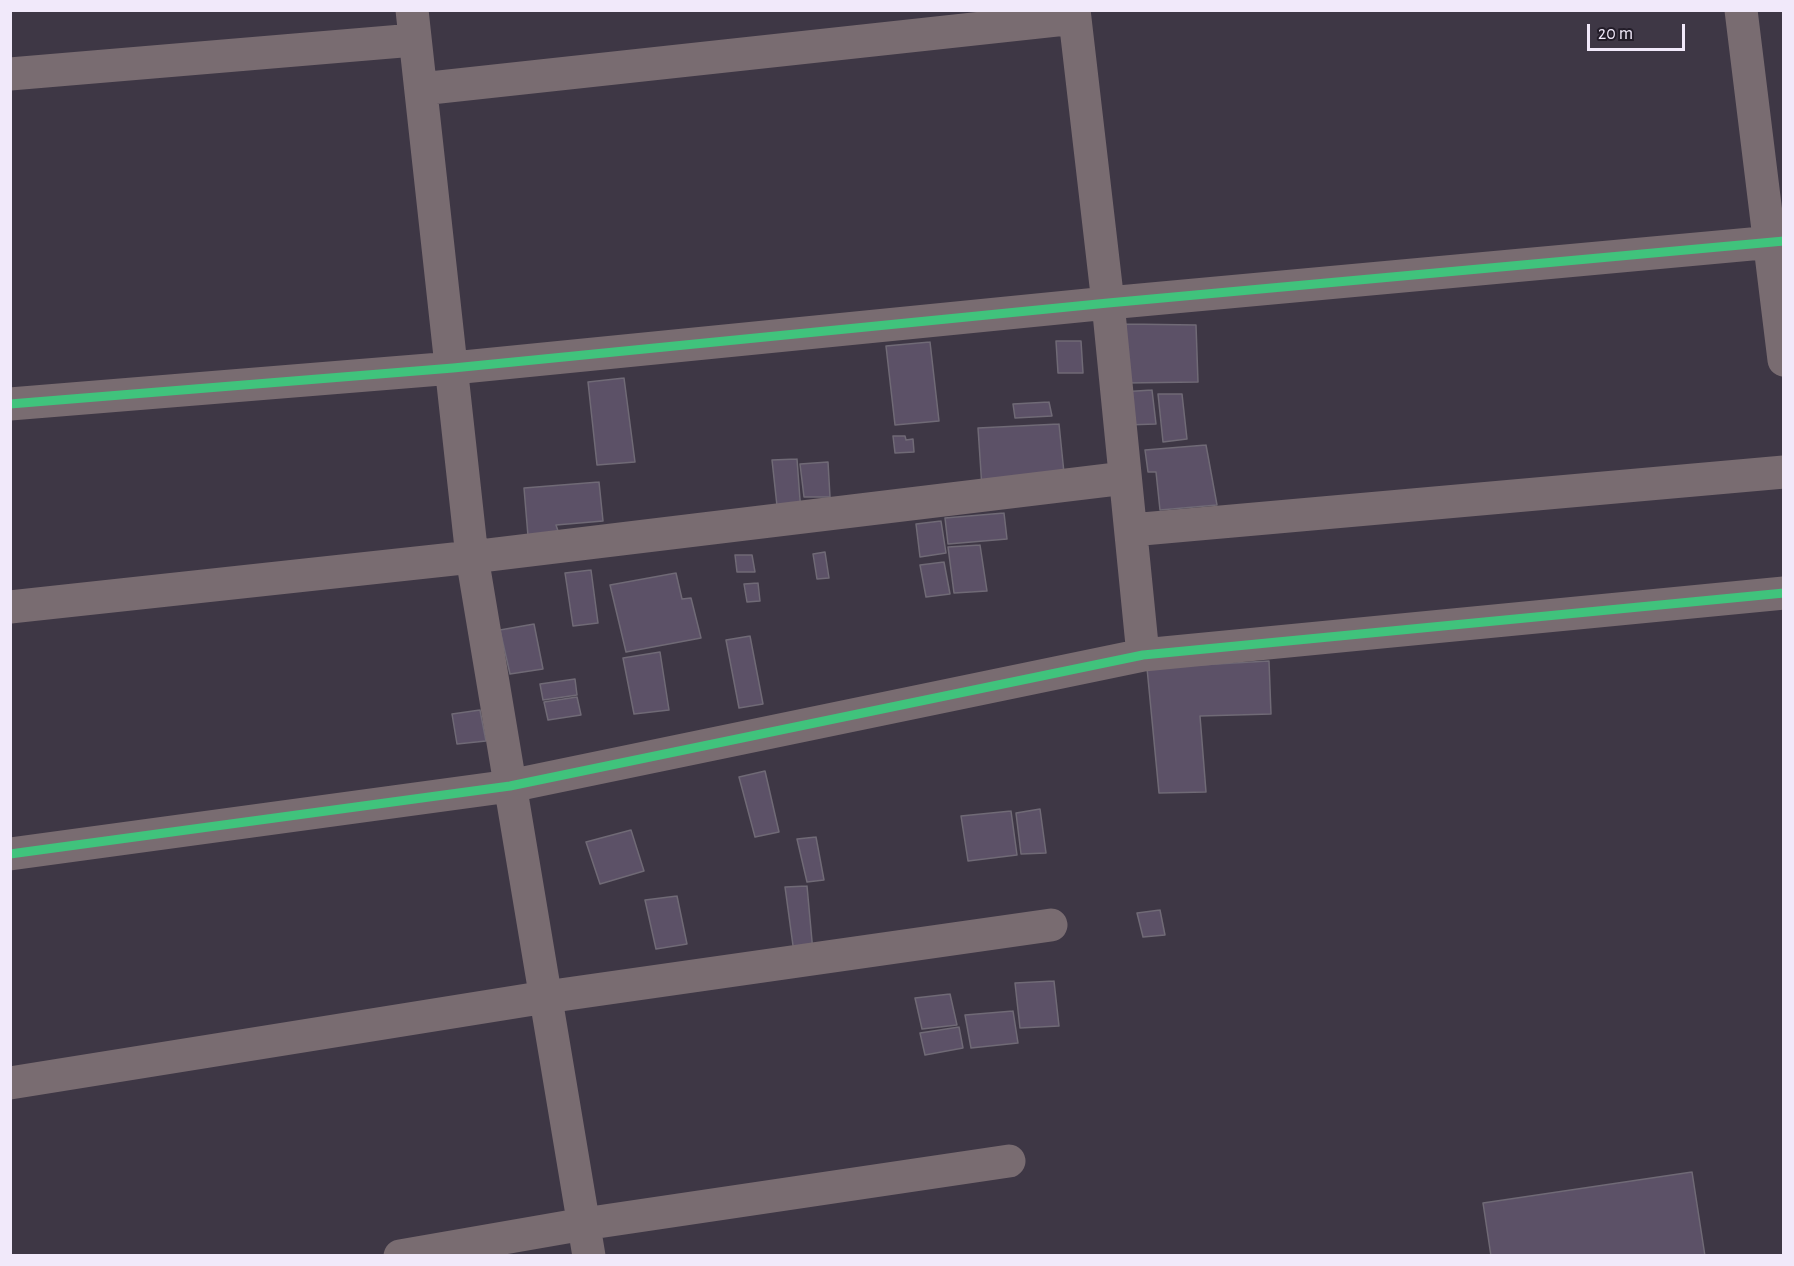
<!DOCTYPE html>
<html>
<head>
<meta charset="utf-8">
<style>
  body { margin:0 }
  #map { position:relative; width:1794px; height:1266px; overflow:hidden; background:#3e3745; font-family:"Alegreya Sans",sans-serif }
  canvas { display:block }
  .frame { position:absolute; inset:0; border:12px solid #f1e9fa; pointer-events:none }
  .scale { position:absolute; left:1587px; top:24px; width:98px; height:27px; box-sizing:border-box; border:3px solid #f1e9fa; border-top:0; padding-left:8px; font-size:18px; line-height:21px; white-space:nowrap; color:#f1e9fa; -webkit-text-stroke:4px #221c28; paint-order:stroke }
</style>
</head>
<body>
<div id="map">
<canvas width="1794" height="1266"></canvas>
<div class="frame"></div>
<div class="scale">20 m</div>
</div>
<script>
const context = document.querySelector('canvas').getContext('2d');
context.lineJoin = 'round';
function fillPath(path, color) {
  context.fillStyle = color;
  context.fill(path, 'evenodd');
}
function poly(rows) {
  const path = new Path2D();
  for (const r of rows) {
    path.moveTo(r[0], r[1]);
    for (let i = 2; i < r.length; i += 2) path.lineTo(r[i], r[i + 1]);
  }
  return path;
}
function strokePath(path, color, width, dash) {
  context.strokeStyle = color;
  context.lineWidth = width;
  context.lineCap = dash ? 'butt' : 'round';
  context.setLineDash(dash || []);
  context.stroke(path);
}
const building = poly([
  [1126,324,1196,325,1198,382,1125,383,1126,324],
  [1056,341,1081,341,1083,373,1058,373,1056,341],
  [930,342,939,421,895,425,886,346,930,342],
  [624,378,635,462,597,465,588,382,624,378],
  [1152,390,1156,424,1125,425,1121,392,1152,390],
  [1158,394,1182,394,1187,439,1163,442,1158,394],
  [1049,402,1052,416,1015,418,1013,404,1049,402],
  [1059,424,1064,473,982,488,978,428,1059,424],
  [893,436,905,436,906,440,913,439,914,452,895,453,893,436],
  [1206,445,1217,505,1160,510,1156,472,1148,472,1145,450,1206,445],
  [797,459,801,513,778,515,772,460,797,459],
  [828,462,830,497,804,497,800,464,828,462],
  [599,482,603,521,556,525,559,534,528,536,524,488,599,482],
  [1004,513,1007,539,948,544,945,518,1004,513],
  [941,521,946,553,920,557,916,524,941,521],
  [980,545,987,591,954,593,948,547,980,545],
  [825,552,829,578,817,579,813,554,825,552],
  [735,555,752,555,755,572,737,572,735,555],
  [944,562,950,594,926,597,920,565,944,562],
  [591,570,598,623,573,626,565,573,591,570],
  [676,573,682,599,691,598,701,638,626,652,610,585,676,573],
  [758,583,760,601,747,602,744,584,758,583],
  [534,624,543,669,510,674,500,630,534,624],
  [750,636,763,704,739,708,726,640,750,636],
  [660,652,669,710,634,714,623,658,660,652],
  [1269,661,1271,714,1200,716,1206,792,1159,793,1147,668,1269,661],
  [575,679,577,695,543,700,540,684,575,679],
  [577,697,581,715,548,720,544,702,577,697],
  [480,710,486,741,457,744,452,714,480,710],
  [765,771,779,832,755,837,739,777,765,771],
  [1040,809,1046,853,1021,854,1016,813,1040,809],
  [1011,811,1017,855,968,861,961,816,1011,811],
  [631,830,644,871,600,884,586,842,631,830],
  [816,837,824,880,807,882,797,839,816,837],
  [807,886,813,952,794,953,785,887,807,886],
  [677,896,687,944,656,949,645,900,677,896],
  [1160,910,1165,935,1143,937,1137,913,1160,910],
  [1054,981,1059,1026,1020,1028,1015,983,1054,981],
  [950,994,957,1025,922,1029,915,998,950,994],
  [1013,1011,1018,1043,971,1048,965,1015,1013,1011],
  [959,1027,963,1048,925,1055,920,1033,959,1027],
  [1692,1172,1705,1256,1491,1256,1483,1203,1692,1172]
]);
fillPath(building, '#5c5167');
strokePath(building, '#706a76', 1.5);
strokePath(poly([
  [412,10,472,557,589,1256],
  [1074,10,1108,303,1143,655],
  [1741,10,1784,360],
  [10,74,414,40],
  [421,89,1075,18],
  [10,404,453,368,1108,303,1784,241],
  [1131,530,1784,472],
  [10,607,472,557,1125,478],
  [10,854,510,786,1143,655,1784,593],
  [10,1083,546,997,1051,925],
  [400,1256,584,1224,1009,1161]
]), '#796c71', 33);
strokePath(poly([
  [10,404,453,368,1108,303,1784,241],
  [10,854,510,786,1143,655,1784,593]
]), '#40c37c', 9);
</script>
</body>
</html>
